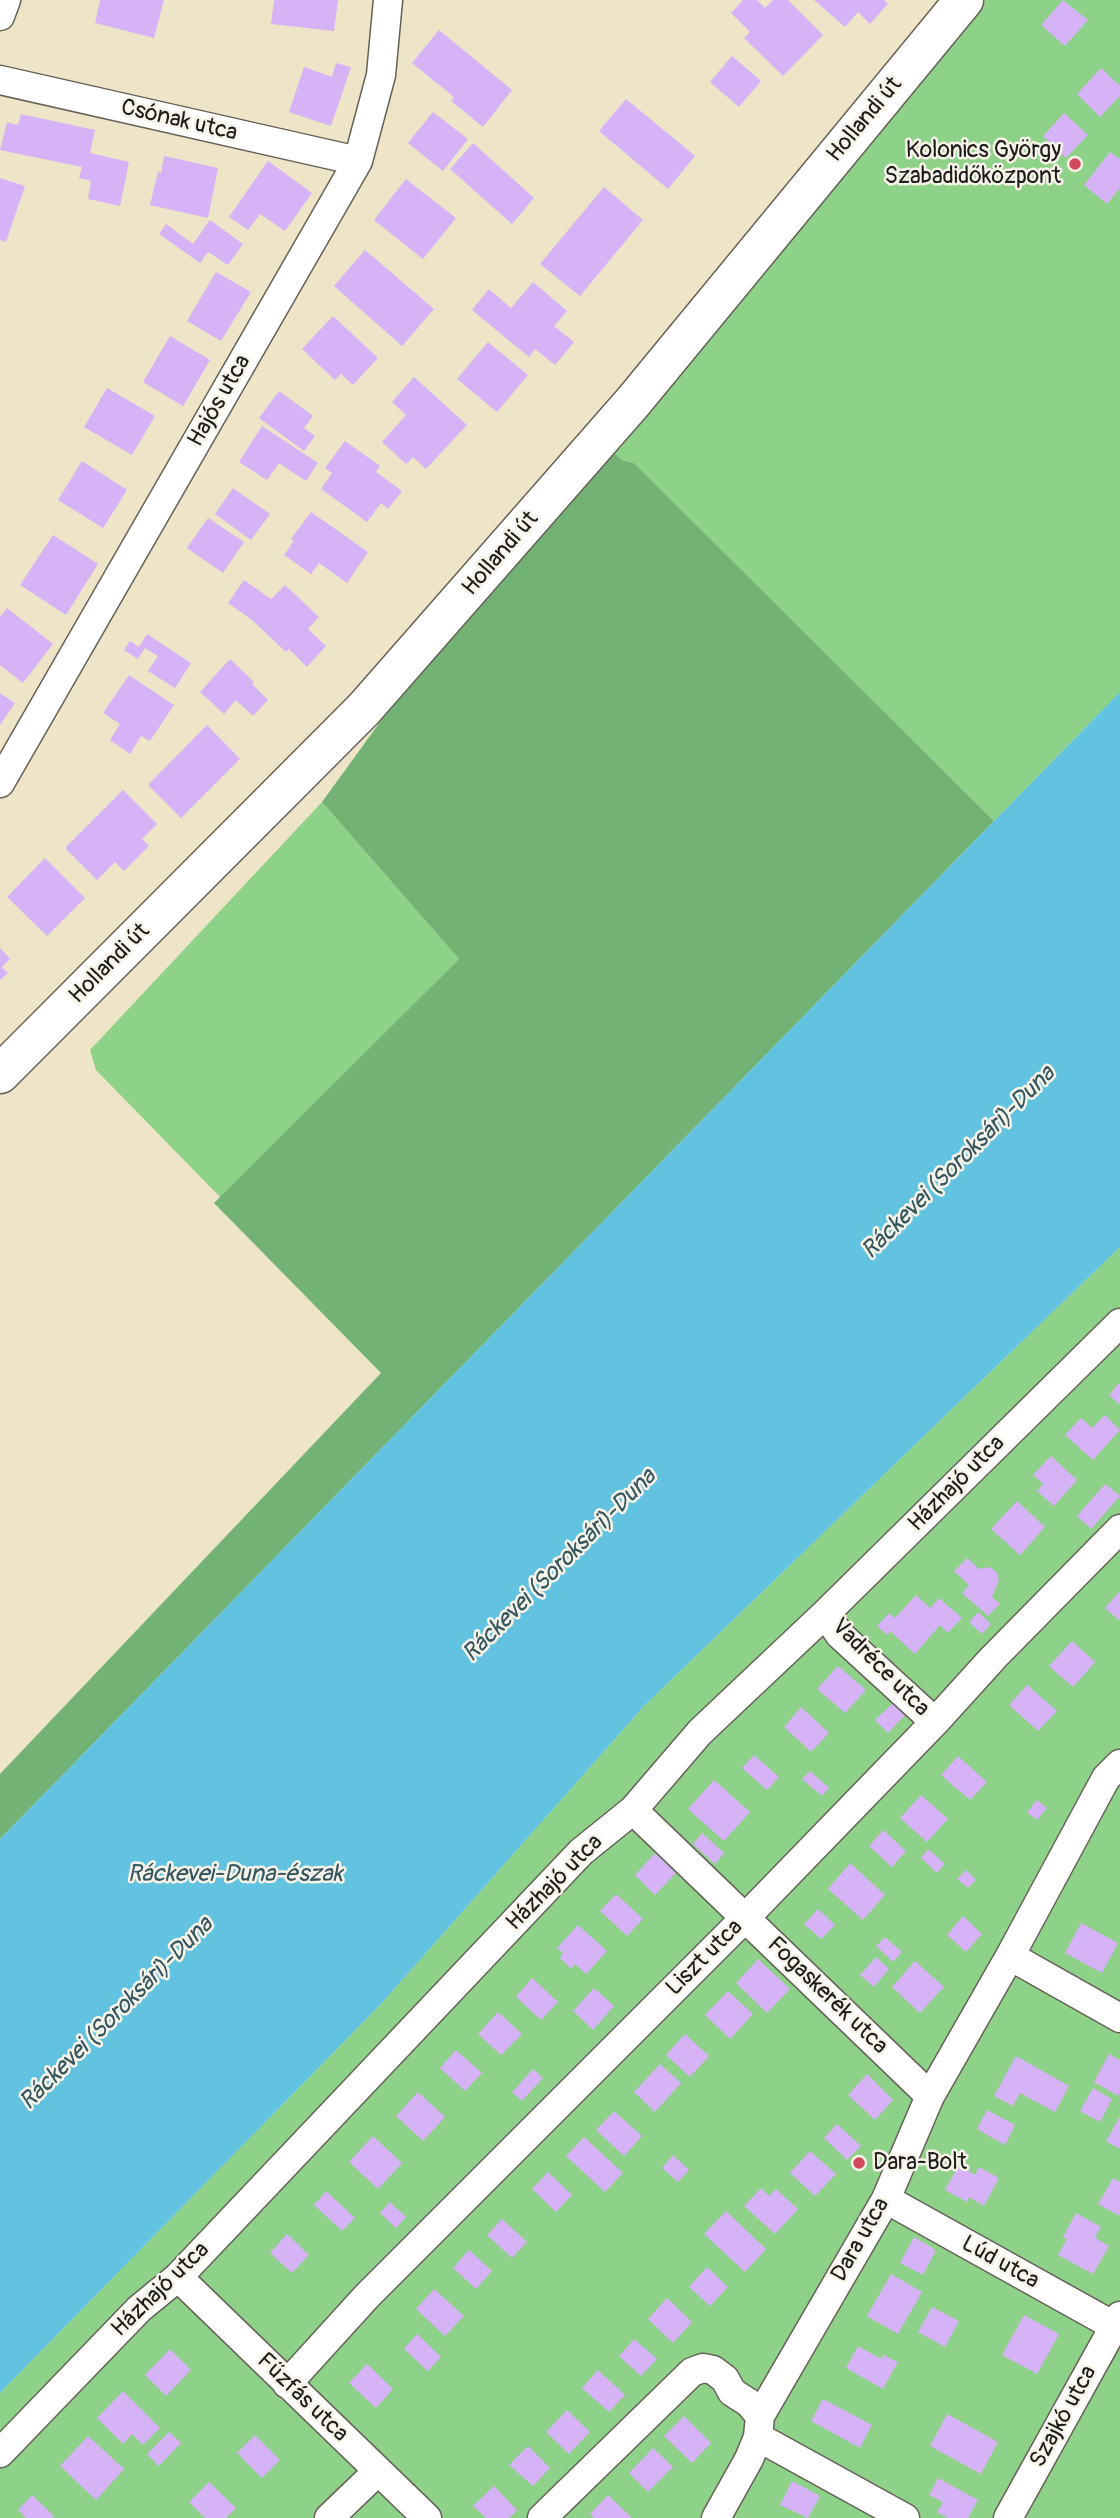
<!DOCTYPE html>
<html>
<head>
<meta charset="utf-8">
<style>
  body { margin:0 }
  canvas { display:block; background:#eee4c7 }
</style>
</head>
<body>
<canvas width="1120" height="2518"></canvas>
<script>
const context = document.querySelector('canvas').getContext('2d');
context.lineJoin = 'round';
function fillPath(path, color) {
  context.fillStyle = color;
  context.fill(path, 'evenodd');
}
function poly(rows) {
  const path = new Path2D();
  for (const r of rows) {
    path.moveTo(r[0], r[1]);
    for (let i = 2; i < r.length; i += 2) path.lineTo(r[i], r[i + 1]);
  }
  return path;
}
function strokePath(path, color, width, dash) {
  context.strokeStyle = color;
  context.lineWidth = width;
  context.lineCap = dash ? 'butt' : 'round';
  context.setLineDash(dash || []);
  context.stroke(path);
}
function write(font, color, halo, rows, align = 'center') {
  context.font = font + ' Pangolin,sans-serif';
  context.lineWidth = 5;
  context.setLineDash([]);
  context.textBaseline = 'middle';
  context.strokeStyle = halo;
  context.fillStyle = color;
  for (const [text, x, y, turn = 0] of rows) {
    context.save();
    context.translate(x, y);
    context.rotate((+turn || 0) * Math.PI / 180);
    context.textAlign = isNaN(turn) ? turn : align;
    if (halo) context.strokeText(text, 0, 0);
    context.fillText(text, 0, 0);
    context.restore();
  }
}
fillPath(poly([
  [948,0,1120,0,1120,692,994,821,634,463,622,460,600,439],
  [322,802,459,959,221,1198,96,1070,90,1050],
  [1120,1247,1120,2518,0,2518,0,2393,381,2004,644,1706]
]), '#8ed189');
fillPath(poly([
  [600,439,622,460,634,463,994,821,0,1839,0,1774,381,1373,214,1203,459,959,322,802,412,678]
]), '#72b375');
fillPath(poly([
  [1120,692,1120,1247,644,1706,381,2004,0,2393,0,1839]
]), '#61c3df');
fillPath(poly([
  [100,0,164,0,154,38,95,23],
  [274,0,338,0,334,31,271,24],
  [743,0,757,0,765,8,773,0,788,0,823,35,783,76,744,38,750,32,731,13],
  [814,0,884,0,888,4,870,24,858,12,845,27],
  [1063,0,1088,20,1065,46,1041,25],
  [439,30,512,90,483,127,451,101,454,97,412,63],
  [732,56,761,81,739,107,710,82],
  [336,63,351,67,331,126,289,112,304,67,332,77],
  [1101,68,1120,86,1120,96,1100,117,1077,94],
  [626,99,695,156,668,189,599,131],
  [433,112,468,139,443,171,408,143],
  [1064,113,1088,135,1066,158,1043,136],
  [21,114,95,130,90,153,129,162,120,206,88,199,91,181,79,178,82,167,0,150,7,122,18,125],
  [473,143,534,198,512,224,450,169],
  [1110,152,1120,159,1120,188,1107,204,1084,185],
  [164,156,218,168,208,218,150,205,158,172,161,173],
  [268,161,312,193,285,231,260,214,248,230,229,217],
  [0,178,25,186,6,242,0,240],
  [406,179,456,218,423,259,374,220],
  [604,187,643,220,580,296,540,264],
  [210,220,243,244,228,265,208,252,200,263,159,234,166,224,193,244],
  [365,250,434,309,402,346,334,286],
  [216,272,251,292,221,341,187,321],
  [533,282,567,311,554,326,574,342,555,365,535,349,529,357,472,310,489,289,511,308],
  [333,316,378,358,353,385,341,374,335,380,302,349],
  [170,336,210,360,183,406,143,382],
  [488,342,528,375,497,412,457,379],
  [414,377,467,425,426,469,413,457,406,464,382,442,406,415,392,402],
  [107,388,155,416,132,455,84,427],
  [279,391,313,416,304,428,315,436,304,451,259,418],
  [262,426,318,463,306,481,279,463,267,480,239,462],
  [345,441,380,466,376,472,402,491,388,509,381,503,367,522,321,489,332,473,325,468],
  [82,461,127,490,103,528,58,500],
  [233,488,270,514,251,540,215,514],
  [311,512,368,552,347,583,319,563,311,574,284,555,294,541,291,539],
  [208,518,244,542,223,573,187,548],
  [53,535,98,564,66,615,20,585],
  [244,580,271,599,285,585,319,617,308,629,326,646,307,667,289,649,286,652,252,620,228,603],
  [7,608,53,644,23,683,0,665,0,617],
  [147,634,191,663,175,688,148,671,158,656,145,648,138,659,124,650,130,641,139,647],
  [230,659,254,682,252,684,268,700,253,716,236,700,224,714,200,692],
  [129,675,174,705,150,741,141,736,130,754,110,740,120,724,103,713],
  [0,693,15,703,0,725],
  [207,725,240,759,181,818,148,785],
  [123,790,157,824,142,839,149,846,124,871,115,862,97,880,65,848],
  [45,858,85,898,47,936,7,897],
  [0,948,10,959,2,967,8,973,0,980],
  [1120,1382,1120,1405,1109,1395],
  [1105,1415,1120,1430,1093,1460,1065,1435,1081,1418,1092,1428],
  [1051,1456,1077,1480,1054,1506,1037,1491,1043,1484,1033,1475],
  [1105,1484,1120,1496,1091,1529,1077,1516],
  [1017,1501,1045,1527,1020,1555,991,1529],
  [967,1558,979,1569,989,1567,996,1571,999,1580,992,1597,1000,1604,988,1616,962,1593,969,1585,954,1571],
  [1120,1591,1120,1621,1105,1608],
  [916,1595,930,1608,939,1598,962,1618,948,1633,940,1625,915,1654,890,1631,887,1635,877,1626,889,1613,895,1618],
  [978,1612,991,1624,982,1634,969,1622],
  [1072,1641,1095,1662,1073,1687,1049,1666],
  [838,1666,866,1690,845,1713,817,1689],
  [1027,1685,1057,1711,1038,1731,1009,1705],
  [893,1703,905,1715,888,1733,875,1720],
  [801,1707,829,1733,811,1752,784,1727],
  [754,1755,779,1777,767,1790,742,1768],
  [958,1756,987,1782,970,1800,941,1775],
  [810,1771,829,1788,822,1796,802,1779],
  [714,1780,750,1812,724,1841,688,1809],
  [921,1795,948,1819,927,1842,900,1818],
  [1037,1800,1047,1808,1037,1820,1027,1812],
  [883,1830,906,1851,892,1867,869,1846],
  [702,1833,724,1853,715,1864,693,1844],
  [928,1849,945,1864,937,1873,921,1858],
  [655,1853,676,1873,655,1895,635,1875],
  [850,1863,885,1895,863,1920,828,1889],
  [966,1870,976,1880,968,1888,957,1879],
  [616,1894,643,1919,627,1936,600,1911],
  [818,1909,835,1925,821,1939,804,1924],
  [963,1916,982,1934,966,1952,947,1935],
  [1081,1923,1118,1943,1102,1973,1065,1953],
  [578,1925,607,1951,586,1974,575,1964,571,1969,560,1958,563,1953,557,1948],
  [885,1937,902,1952,893,1962,876,1946],
  [876,1957,889,1969,874,1987,860,1975],
  [758,1959,790,1989,767,2013,736,1983],
  [915,1961,944,1987,920,2013,892,1987],
  [532,1978,558,2002,541,2020,516,1997],
  [594,1988,614,2006,593,2030,573,2011],
  [728,1991,753,2014,730,2039,705,2015],
  [498,2012,522,2034,501,2055,478,2034],
  [685,2034,709,2056,690,2077,666,2055],
  [456,2050,482,2073,465,2091,440,2068],
  [1109,2054,1120,2060,1120,2092,1118,2096,1094,2082],
  [1016,2056,1069,2086,1055,2112,1020,2093,1013,2106,994,2096],
  [660,2064,681,2083,655,2112,634,2092],
  [533,2069,543,2078,522,2101,512,2092],
  [867,2074,893,2100,875,2120,848,2095],
  [1093,2088,1112,2099,1100,2122,1080,2111],
  [418,2092,445,2117,423,2141,396,2116],
  [987,2110,1015,2125,1005,2145,977,2129],
  [614,2111,642,2136,624,2156,596,2130],
  [1120,2116,1120,2149,1106,2141],
  [837,2124,861,2146,847,2160,824,2138],
  [373,2136,402,2163,378,2189,349,2162],
  [584,2137,623,2173,605,2192,566,2156],
  [810,2151,836,2174,815,2196,790,2173],
  [673,2155,689,2170,678,2182,662,2168],
  [959,2165,975,2175,979,2167,999,2178,984,2206,969,2197,967,2202,945,2190],
  [548,2172,572,2195,556,2212,532,2189],
  [1113,2178,1120,2182,1120,2216,1098,2204],
  [761,2188,769,2196,776,2189,798,2209,775,2234,744,2206],
  [326,2191,355,2218,342,2231,314,2205],
  [390,2202,406,2217,396,2228,380,2213],
  [726,2211,766,2249,745,2272,704,2234],
  [1076,2213,1101,2227,1095,2238,1109,2246,1093,2274,1058,2255,1067,2239,1063,2237],
  [502,2219,527,2242,512,2258,487,2235],
  [287,2234,309,2255,292,2273,270,2253],
  [914,2237,936,2250,923,2275,900,2263],
  [469,2250,492,2271,476,2289,453,2268],
  [707,2267,728,2287,710,2306,689,2287],
  [891,2274,922,2292,898,2334,867,2316],
  [434,2289,464,2316,445,2336,416,2309],
  [667,2298,692,2322,673,2343,648,2319],
  [932,2307,959,2321,945,2347,918,2332],
  [1024,2315,1059,2334,1037,2374,1002,2355],
  [417,2334,441,2357,428,2371,404,2349],
  [634,2339,657,2359,641,2376,619,2356],
  [858,2346,881,2359,883,2355,898,2362,883,2389,846,2368],
  [170,2349,191,2370,166,2396,145,2375],
  [367,2364,393,2389,376,2408,349,2383],
  [598,2370,625,2395,609,2412,582,2388],
  [123,2391,160,2428,143,2445,132,2434,123,2444,97,2418],
  [823,2399,872,2425,860,2448,811,2421],
  [567,2410,590,2432,569,2454,546,2432],
  [947,2414,998,2442,981,2474,930,2446],
  [684,2416,711,2443,692,2463,664,2436],
  [169,2432,181,2443,159,2466,147,2454],
  [255,2435,280,2460,262,2478,237,2453],
  [88,2436,124,2469,96,2500,60,2466],
  [528,2446,550,2468,533,2486,509,2465],
  [653,2448,673,2467,648,2492,629,2473],
  [938,2478,978,2500,968,2518,948,2518,937,2512,943,2502,929,2495],
  [792,2481,820,2496,808,2518,780,2505],
  [209,2482,236,2508,226,2518,205,2518,189,2502],
  [494,2486,517,2510,509,2518,486,2518,473,2506],
  [32,2495,54,2516,52,2518,26,2518,18,2510],
  [608,2495,632,2518,594,2518,590,2514]
]), '#d6b2f6');
const street = poly([
  [0,16,6,0],
  [0,80,358,161],
  [0,783,358,161,381,75,388,0],
  [825,1614,840,1635,935,1722],
  [633,1810,930,2096],
  [1010,1956,1120,2018],
  [886,2199,1114,2326],
  [178,2277,427,2518],
  [287,2384,367,2296,746,1917,935,1722,993,1658,1120,1529],
  [758,2437,905,2518],
  [0,2453,139,2309,178,2277,581,1852,633,1810,700,1732,825,1614,1120,1323],
  [329,2518,378,2471],
  [542,2518,692,2372,703,2368,713,2370,725,2379,732,2392,749,2403,760,2416],
  [716,2518,749,2459,758,2437,760,2416,886,2199,930,2096,1010,1956,1106,1778,1120,1764],
  [1008,2518,1120,2316]
]);
const secondary = poly([
  [0,1074,364,709,633,402,964,0]
]);
strokePath(street, '#666258', 31);
strokePath(secondary, '#666258', 41);
strokePath(street, '#fff', 28);
strokePath(secondary, '#fff', 38);
for (const [x, y, r, color] of [
  [1075,164,7,"#d1495b"],
  [859,2163,7,"#d1495b"]
]) {
  const dot = new Path2D();
  dot.arc(x, y, r, 0, 2 * Math.PI);
  context.fillStyle = color;
  context.fill(dot);
  strokePath(dot, '#f7f3e8', 2.5);
}
write('23px', '#1c1c1c', '#f7f3e8', [
  ["Hollandi út",865,120,-50],
  ["Csónak utca",179,121,13],
  ["Hajós utca",220,401,-60],
  ["Hollandi út",501,554,-49],
  ["Hollandi út",110,964,-45],
  ["Házhajó utca",957,1484,-45],
  ["Vadréce utca",880,1668,45],
  ["Házhajó utca",555,1883,-45],
  ["Liszt utca",705,1958,-45],
  ["Fogaskerék utca",827,1996,44],
  ["Dara utca",861,2240,-60],
  ["Lúd utca",1000,2263,29],
  ["Házhajó utca",161,2290,-44],
  ["Fűzfás utca",302,2398,44],
  ["Szajkó utca",1064,2417,-61]
]);
write('23px', '#1c1c1c', '#f7f3e8', [
  ["Kolonics György",1061,151],
  ["Szabadidőközpont",1061,177],
  ["Dara-Bolt",873,2163,"left"]
], 'right');
write('italic 24px', '#345660', '#f7f3e8', [
  ["Ráckevei (Soroksári)-Duna",959,1163,-45],
  ["Ráckevei (Soroksári)-Duna",560,1566,-45],
  ["Ráckevei-Duna-észak",235,1875],
  ["Ráckevei (Soroksári)-Duna",117,2014,-45]
]);
</script>
</body>
</html>
